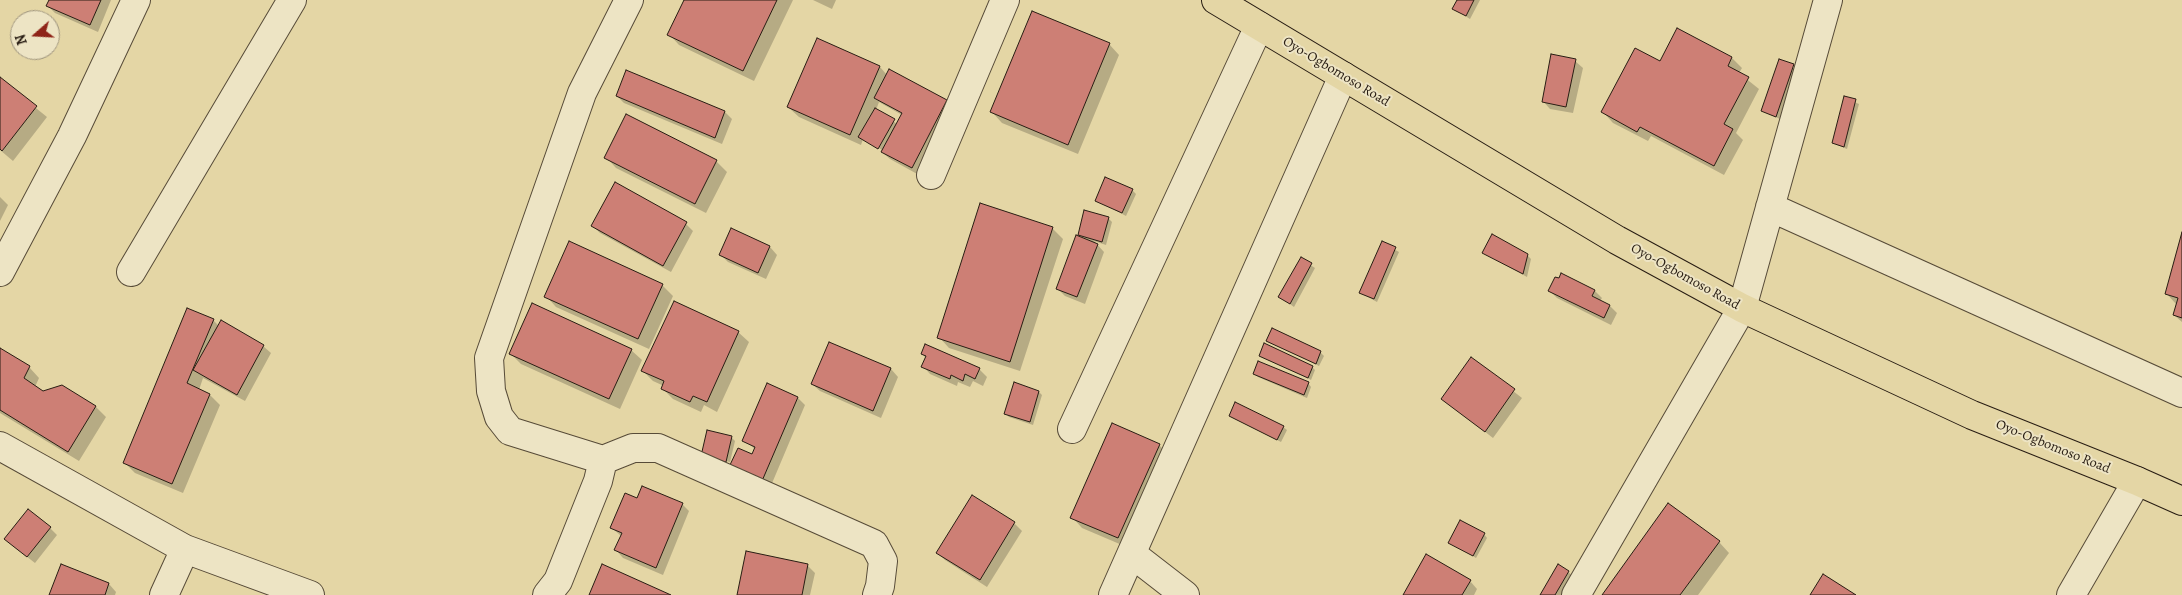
<!DOCTYPE html>
<html>
<head>
<meta charset="utf-8">
<style>
  body { margin:0 }
  #map { position:relative; width:2182px; height:595px; overflow:hidden; background:#e4d6a5; font-family:Alegreya,serif }
  canvas { display:block }
  .north { position:absolute; left:10px; top:10px; width:50px; height:50px; box-sizing:border-box; background:#ede4c4; border:1px solid #9e947d; border-radius:50%; rotate:251deg; font-size:14px; font-weight:700; line-height:20px; text-align:center; color:#281d13 }
  .north::after { content:''; display:block; margin:auto; width:18px; height:22px; background:#8f2418; clip-path:polygon(50% 0,100% 100%,50% 72%,0 100%) }
</style>
</head>
<body>
<div id="map">
<canvas width="2182" height="595"></canvas>
<div class="north">N</div>
</div>
<script>
const context = document.querySelector('canvas').getContext('2d');
context.lineJoin = 'round';
function fillPath(path, color) {
  context.fillStyle = color;
  context.fill(path, 'evenodd');
}
function poly(rows) {
  const path = new Path2D();
  for (const r of rows) {
    path.moveTo(r[0], r[1]);
    for (let i = 2; i < r.length; i += 2) path.lineTo(r[i], r[i + 1]);
  }
  return path;
}
function strokePath(path, color, width, dash) {
  context.strokeStyle = color;
  context.lineWidth = width;
  context.lineCap = dash ? 'butt' : 'round';
  context.setLineDash(dash || []);
  context.stroke(path);
}
function write(font, color, halo, rows, align = 'center') {
  context.font = font + ' Alegreya,serif';
  context.lineWidth = 4;
  context.setLineDash([]);
  context.textBaseline = 'middle';
  context.strokeStyle = halo;
  context.fillStyle = color;
  for (const [text, x, y, turn = 0] of rows) {
    context.save();
    context.translate(x, y);
    context.rotate((+turn || 0) * Math.PI / 180);
    context.textAlign = isNaN(turn) ? turn : align;
    if (halo) context.strokeText(text, 0, 0);
    context.fillText(text, 0, 0);
    context.restore();
  }
}
fillPath(poly([
  [50,0,111,0,98,32,55,13,48,6],
  [685,0,793,0,754,81,679,45,669,34],
  [813,0,836,0,832,9],
  [1458,0,1480,0,1470,19,1454,9],
  [1678,30,1732,58,1742,68,1739,73,1759,89,1736,133,1743,140,1724,175,1651,136,1648,141,1613,123,1603,112,1660,63],
  [1109,44,1119,55,1078,154,1002,123,992,112],
  [1575,61,1583,68,1573,113,1550,109,1543,101],
  [1779,61,1797,69,1780,119,1762,111],
  [880,67,887,75,947,101,954,108,919,175,890,159,883,153,884,151,863,139,861,145,799,117,788,107],
  [879,102,902,115,897,124,876,110],
  [0,79,47,117,13,161,0,150],
  [617,96,725,112,732,119,722,144,624,103],
  [1845,98,1859,104,1847,149,1833,143],
  [606,157,716,161,727,172,706,213,616,168],
  [1132,190,1136,194,1126,216,1096,200],
  [0,197,8,205,0,221],
  [1108,218,1112,222,1106,245,1094,241,1104,252,1085,304,1065,296,1058,289,1084,240,1079,235],
  [686,224,693,231,671,272,600,233,593,226],
  [1052,228,1063,239,1020,371,949,348,939,337],
  [732,230,770,247,777,255,766,279,728,262,721,255],
  [2182,237,2182,322,2174,315,2176,304,2166,293],
  [1383,243,1399,252,1377,302,1361,293],
  [1484,253,1527,255,1531,259,1527,277],
  [1301,259,1315,268,1294,307,1280,297],
  [662,285,673,296,649,349,556,307,546,296],
  [1550,291,1595,291,1602,298,1600,301,1610,306,1617,313,1611,325,1557,298],
  [213,320,219,326,263,346,271,353,245,401,203,378,199,390,210,395,220,405,183,493,135,473,124,462],
  [738,332,749,342,717,412,704,405,701,412,673,399,662,388,664,386,653,381,643,371],
  [1268,340,1320,352,1324,356,1319,366],
  [830,343,891,369,898,377,881,418,820,391,812,384],
  [0,349,29,367,39,378,35,387,43,392,62,386,96,407,106,417,79,461,0,413],
  [631,350,642,360,620,409,521,364,510,353],
  [922,354,979,369,987,377,983,386,973,381,970,387,958,382,957,386,930,374,923,366,926,358],
  [1261,355,1312,367,1315,370,1311,380],
  [1472,359,1522,398,1493,438,1443,399],
  [1254,374,1308,383,1311,387,1307,398,1258,377],
  [1039,392,1042,395,1033,425,1009,417,1006,414],
  [798,398,805,405,770,488,738,474,756,450,744,440],
  [1230,416,1283,427,1287,430,1281,442],
  [731,437,735,441,730,462,705,456],
  [1159,445,1169,455,1129,548,1082,528,1072,517],
  [972,497,1014,523,1022,531,987,587,945,560,938,553],
  [637,499,682,504,689,511,663,575,623,558,616,550,621,536,612,528],
  [50,528,57,535,35,563,13,546],
  [1484,534,1487,538,1476,558,1450,542],
  [1719,542,1729,553,1698,595,1603,595],
  [62,566,109,584,116,592,115,595,50,595],
  [808,566,815,573,810,595,738,595],
  [1568,572,1572,575,1561,595,1542,595],
  [1470,581,1477,589,1474,595,1404,595]
]), '#0003');
const building = poly([
  [49,0,101,0,90,25,46,6,49,0],
  [684,0,777,0,743,71,667,35,684,0],
  [1457,0,1474,0,1466,16,1452,9,1457,0],
  [1032,11,1110,43,1068,145,990,112,1032,11],
  [1677,28,1732,57,1728,66,1749,77,1724,124,1733,129,1714,166,1640,127,1637,132,1601,112,1635,48,1660,61,1677,28],
  [817,38,880,66,850,135,787,107,817,38],
  [1551,54,1576,59,1566,107,1542,102,1551,54],
  [1779,59,1794,64,1776,117,1761,111,1779,59],
  [889,69,947,100,912,168,881,152,902,113,874,98,889,69],
  [626,70,725,111,715,138,616,96,626,70],
  [0,77,37,106,2,151,0,149,0,77],
  [1844,96,1856,99,1844,147,1832,143,1844,96],
  [875,108,895,119,878,149,858,137,875,108],
  [626,114,717,160,695,204,604,158,626,114],
  [1105,177,1133,189,1122,213,1095,201,1105,177],
  [615,182,687,222,663,266,591,226,615,182],
  [980,203,1053,227,1010,362,937,338,980,203],
  [1084,210,1109,217,1102,242,1078,235,1084,210],
  [731,228,770,246,758,273,719,255,731,228],
  [2182,232,2182,318,2173,315,2178,298,2165,294,2182,232],
  [1492,234,1528,254,1523,274,1482,253,1492,234],
  [1076,235,1098,244,1077,297,1056,289,1076,235],
  [569,241,663,284,638,339,544,297,569,241],
  [1382,241,1396,247,1374,299,1359,293,1382,241],
  [1301,257,1312,263,1290,304,1278,297,1301,257],
  [1561,273,1595,290,1592,296,1610,305,1604,318,1548,291,1555,277,1559,278,1561,273],
  [674,301,739,331,707,402,693,396,690,402,661,389,664,381,641,371,674,301],
  [532,303,632,349,609,399,509,354,532,303],
  [187,308,214,319,187,383,210,394,172,484,123,463,187,308],
  [221,320,264,345,237,395,193,370,221,320],
  [1272,328,1321,351,1316,364,1266,341,1272,328],
  [829,342,891,368,873,411,811,384,829,342],
  [1264,343,1313,366,1308,378,1259,356,1264,343],
  [925,344,980,368,975,379,965,374,963,381,951,375,950,379,921,367,926,356,921,354,925,344],
  [0,348,30,366,24,378,43,391,62,385,96,406,68,452,0,410,0,348],
  [1471,357,1515,389,1485,432,1441,399,1471,357],
  [1258,361,1309,382,1304,395,1253,374,1258,361],
  [1014,382,1039,391,1030,422,1004,414,1014,382],
  [767,383,798,397,762,481,729,467,738,448,752,454,755,447,742,441,767,383],
  [1235,402,1284,426,1277,440,1229,416,1235,402],
  [1112,423,1160,444,1118,538,1070,518,1112,423],
  [707,430,732,436,726,462,701,456,707,430],
  [642,486,683,503,656,568,614,550,622,533,610,528,625,493,637,498,642,486],
  [972,495,1015,522,980,580,936,553,972,495],
  [1668,503,1720,541,1680,595,1602,595,1668,503],
  [28,509,51,527,27,557,4,539,28,509],
  [1460,520,1485,533,1473,556,1448,543,1460,520],
  [746,551,808,564,802,595,737,595,746,551],
  [1426,554,1471,580,1462,595,1403,595,1426,554],
  [61,564,109,583,105,595,49,595,61,564],
  [602,564,671,595,589,595,602,564],
  [1558,564,1569,571,1555,595,1540,595,1558,564],
  [1823,574,1856,595,1810,595,1823,574]
]);
fillPath(building, '#cd7f75');
strokePath(building, '#281d13', 1);
const minor = poly([
  [931,175,1005,0],
  [1770,207,2182,393],
  [0,272,72,136,136,0],
  [131,272,292,0],
  [1072,429,1259,26],
  [0,446,185,549,310,595],
  [603,460,633,448,658,448,874,544,883,561,880,586,877,595],
  [1132,554,1185,595],
  [164,595,185,549],
  [547,595,558,581,598,481,603,460,510,431,499,417,491,391,489,358,582,93,629,0],
  [1113,595,1343,76],
  [1576,595,1742,308,1828,0],
  [2071,595,2137,481]
]);
const highway = poly([
  [1216,0,1617,240,1742,308,1972,415,2137,481,2182,501]
]);
strokePath(minor, '#574b38', 30);
strokePath(highway, '#281d13', 30);
strokePath(minor, '#ede4c4', 28);
strokePath(highway, '#e4d6a5', 28);
write('14px', '#281d13', '#ede4c4', [
  ["Oyo-Ogbomoso Road",1336,72,31],
  ["Oyo-Ogbomoso Road",1685,277,29],
  ["Oyo-Ogbomoso Road",2053,447,22]
]);
</script>
</body>
</html>
